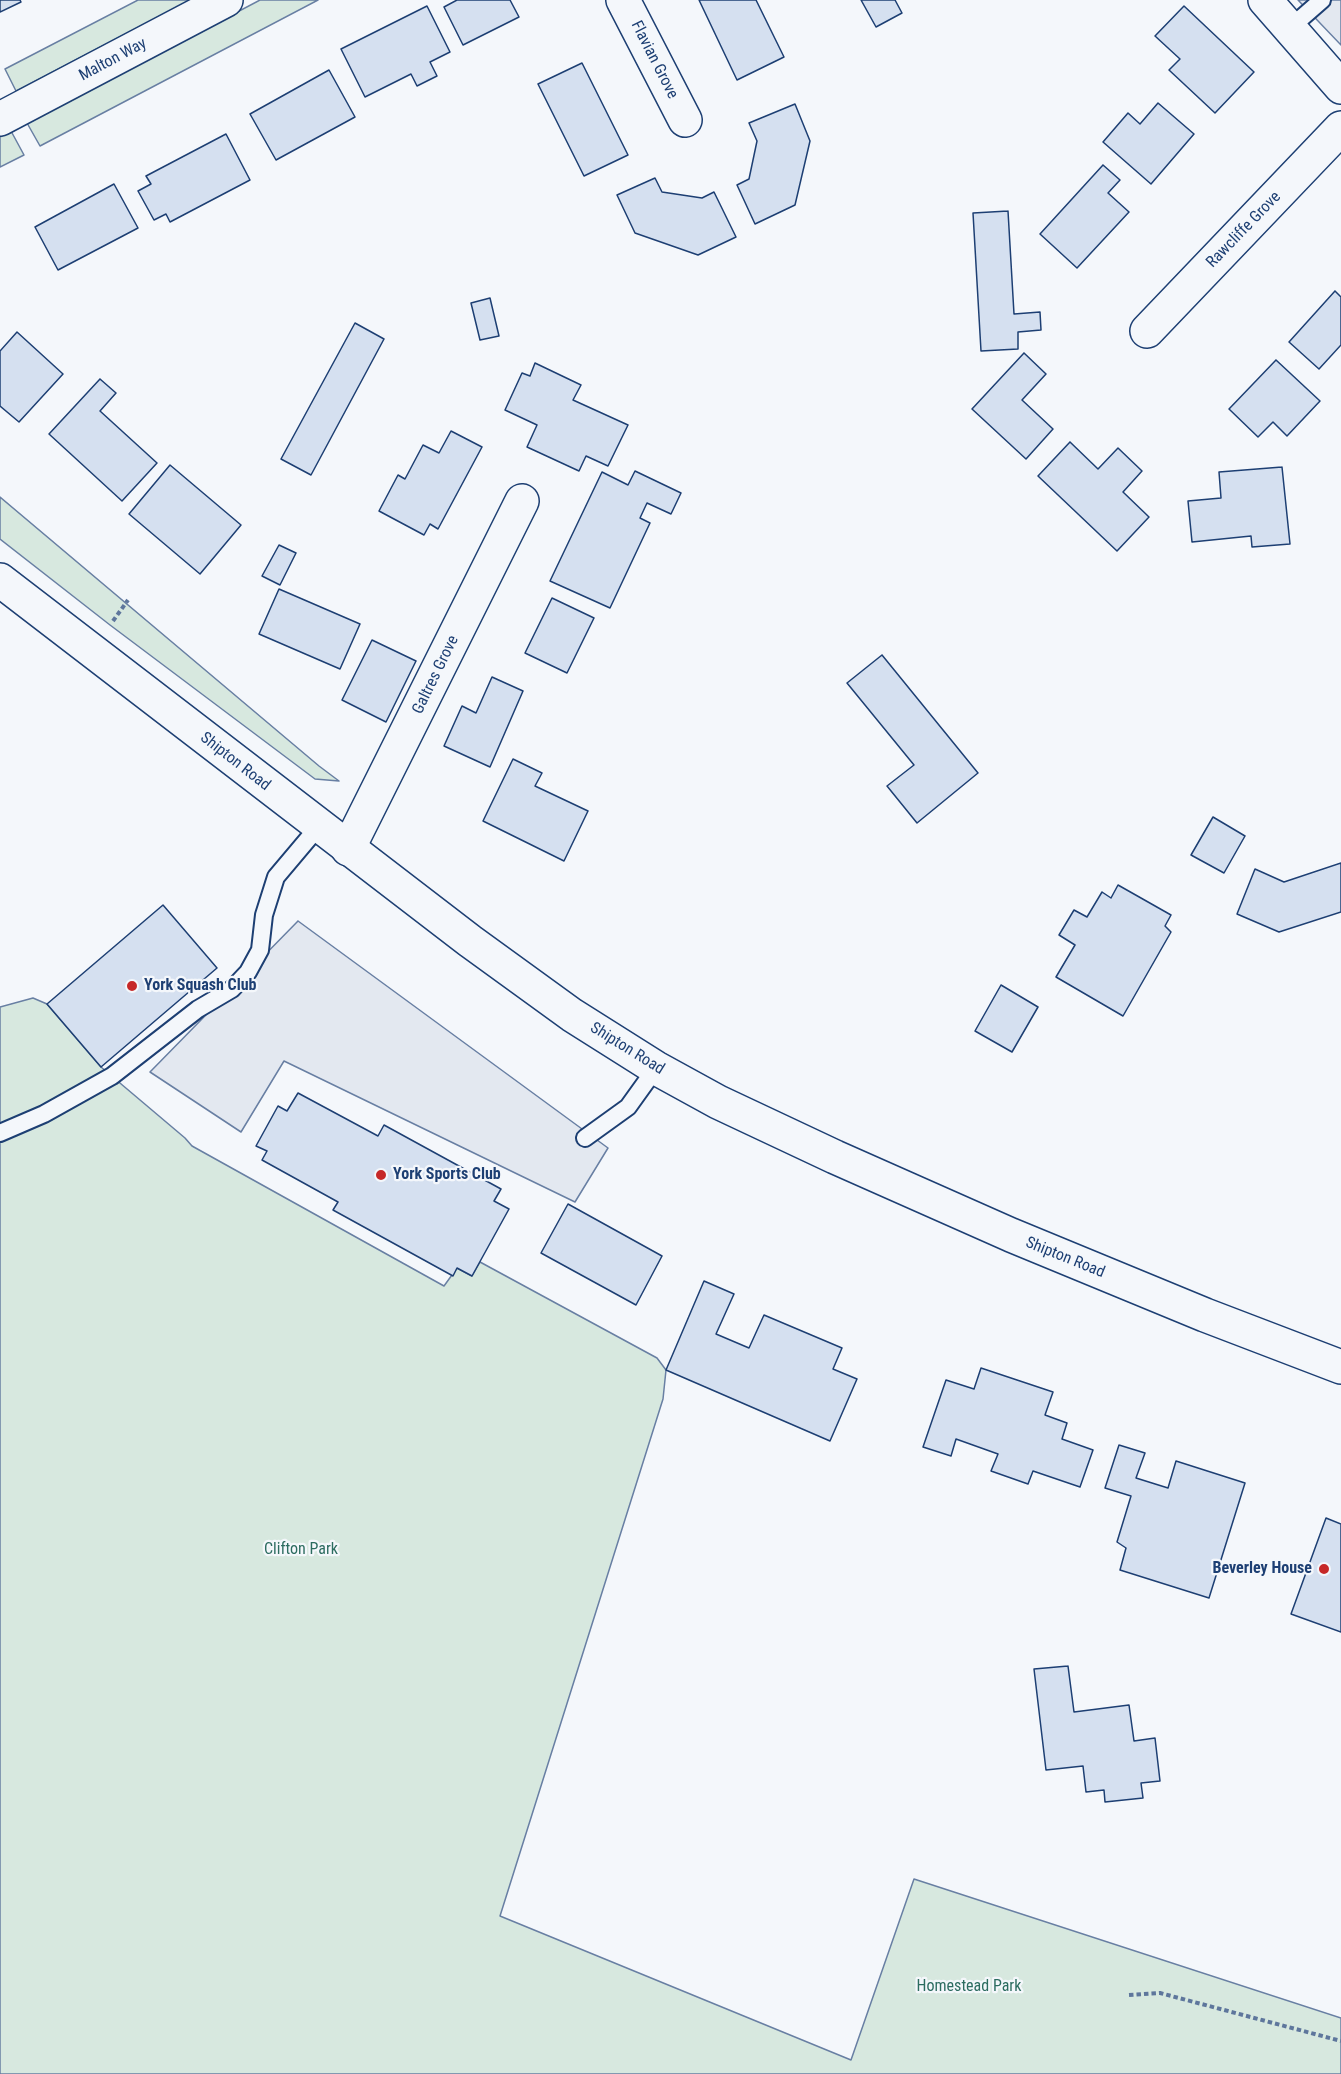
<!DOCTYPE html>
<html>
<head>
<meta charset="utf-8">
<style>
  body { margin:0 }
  canvas { display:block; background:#f4f7fb }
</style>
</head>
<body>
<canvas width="1341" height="2074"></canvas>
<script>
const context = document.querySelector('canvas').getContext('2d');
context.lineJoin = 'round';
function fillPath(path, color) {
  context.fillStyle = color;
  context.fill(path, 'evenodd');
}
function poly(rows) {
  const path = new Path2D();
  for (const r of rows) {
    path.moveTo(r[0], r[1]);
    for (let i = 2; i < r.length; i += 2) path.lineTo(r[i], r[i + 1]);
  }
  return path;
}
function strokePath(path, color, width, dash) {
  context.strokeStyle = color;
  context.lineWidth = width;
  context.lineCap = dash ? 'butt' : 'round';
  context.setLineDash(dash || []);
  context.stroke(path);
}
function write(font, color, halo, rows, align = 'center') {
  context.font = font + ' "Roboto Condensed",sans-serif';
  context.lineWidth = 4.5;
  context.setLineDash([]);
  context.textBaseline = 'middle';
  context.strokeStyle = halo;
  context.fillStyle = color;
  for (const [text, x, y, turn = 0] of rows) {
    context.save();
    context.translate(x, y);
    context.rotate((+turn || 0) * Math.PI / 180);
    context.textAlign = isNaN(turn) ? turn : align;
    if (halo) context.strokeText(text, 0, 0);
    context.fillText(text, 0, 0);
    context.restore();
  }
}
const green = poly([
  [138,0,191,0,16,91,5,69,138,0],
  [260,0,318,0,40,146,27,123,260,0],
  [11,131,24,155,0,167,0,137,11,131],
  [0,497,319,766,339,781,315,779,110,625,0,539,0,497],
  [33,998,47,1004,101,1067,185,1138,192,1146,444,1286,457,1268,472,1276,480,1262,657,1358,666,1370,663,1399,500,1916,851,2060,914,1879,1341,2018,1341,2074,0,2074,0,1007,33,998]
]);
fillPath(green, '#d7e8df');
strokePath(green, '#687fa3', 1.5);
const parking = poly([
  [1298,0,1341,0,1341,45,1298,0],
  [298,921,608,1148,575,1202,284,1061,241,1132,150,1072,298,921]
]);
fillPath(parking, '#e3e8f0');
strokePath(parking, '#687fa3', 1.5);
const building = poly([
  [0,0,20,0,21,2,0,12,0,0],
  [457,0,510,0,519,17,463,45,444,7,457,0],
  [699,0,756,0,784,57,737,80,699,0],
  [861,0,895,0,902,13,876,27,861,0],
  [427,6,450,52,430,62,437,76,417,86,411,74,365,97,341,49,427,6],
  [1184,6,1254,72,1215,113,1169,70,1180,59,1155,36,1184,6],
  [582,63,628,155,584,176,538,84,582,63],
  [329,70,355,117,276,160,250,114,329,70],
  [1158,103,1194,134,1151,184,1103,142,1128,113,1140,124,1158,103],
  [795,104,810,141,795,205,755,224,737,185,749,179,757,141,749,123,795,104],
  [226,134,250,180,170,222,166,214,154,220,138,191,151,184,146,176,226,134],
  [1103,165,1120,180,1108,193,1129,212,1077,268,1040,234,1103,165],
  [655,178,662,192,702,198,714,192,736,237,698,255,635,233,617,195,655,178],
  [114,184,138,228,58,270,35,227,114,184],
  [1008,211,1014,314,1040,312,1041,330,1018,332,1018,349,981,351,973,213,1008,211],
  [1335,291,1341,297,1341,345,1319,369,1289,342,1335,291],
  [490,298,499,336,480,340,471,303,490,298],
  [355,323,384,339,311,475,281,459,355,323],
  [17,332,63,374,19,422,0,406,0,351,17,332],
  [1024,353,1046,374,1022,400,1053,429,1026,459,972,409,1024,353],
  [1276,360,1320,401,1287,436,1273,422,1258,437,1229,409,1276,360],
  [535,363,581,385,573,400,628,425,608,466,586,456,579,471,527,447,537,425,505,410,522,373,530,376,535,363],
  [100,379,116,393,100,411,157,463,122,501,49,434,100,379],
  [451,431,482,447,438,529,430,524,424,535,379,511,398,475,405,479,423,445,439,453,451,431],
  [1070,442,1098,469,1118,448,1142,471,1123,492,1149,517,1117,551,1038,476,1070,442],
  [170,465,241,525,200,574,129,514,170,465],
  [1282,467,1290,544,1252,547,1251,536,1192,542,1188,501,1221,498,1219,472,1282,467],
  [635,471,681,493,671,514,647,503,640,518,650,523,610,608,550,581,602,472,628,485,635,471],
  [279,545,296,553,280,585,262,576,279,545],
  [279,589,360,624,340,669,259,634,279,589],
  [552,598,594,618,567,673,525,653,552,598],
  [372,640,416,661,386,722,342,700,372,640],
  [882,655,978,773,917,823,887,786,914,765,847,683,882,655],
  [492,677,523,691,490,767,444,746,462,706,476,713,492,677],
  [513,759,542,773,535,786,588,811,564,861,483,821,513,759],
  [1213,817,1245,836,1224,873,1191,855,1213,817],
  [1341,863,1341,912,1279,932,1237,914,1255,869,1284,882,1341,863],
  [1118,885,1171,915,1165,926,1171,932,1123,1016,1056,977,1075,945,1059,935,1074,910,1087,917,1102,892,1111,898,1118,885],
  [163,905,217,968,101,1067,47,1004,163,905],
  [1001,985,1038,1007,1012,1052,975,1031,1001,985],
  [298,1093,378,1136,384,1125,501,1189,494,1201,509,1209,472,1276,457,1268,453,1276,333,1210,338,1202,262,1160,267,1151,256,1146,278,1106,287,1111,298,1093],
  [568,1204,662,1256,636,1305,541,1253,568,1204],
  [704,1281,734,1294,716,1334,749,1348,764,1315,842,1348,833,1369,857,1379,830,1441,666,1370,704,1281],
  [981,1368,1053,1392,1045,1415,1067,1423,1062,1439,1093,1450,1080,1487,1033,1471,1028,1484,991,1471,998,1454,956,1439,951,1456,923,1447,946,1380,974,1389,981,1368],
  [1119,1445,1145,1453,1136,1478,1168,1488,1176,1461,1245,1483,1209,1598,1120,1570,1126,1548,1117,1542,1131,1496,1105,1488,1119,1445],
  [1326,1518,1341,1524,1341,1632,1291,1614,1326,1518],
  [1068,1666,1074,1712,1129,1705,1134,1741,1155,1738,1160,1781,1141,1783,1143,1798,1105,1802,1104,1790,1086,1792,1083,1766,1046,1770,1034,1669,1068,1666]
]);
fillPath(building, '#d5e0f0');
strokePath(building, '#1d3f73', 1.5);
const lane = poly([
  [1290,28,1322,0],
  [0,1133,44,1114,112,1076,198,1009,232,989,248,972,260,950,264,915,276,877,319,826],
  [585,1138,628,1107,656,1068]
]);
const street = poly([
  [623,0,685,120],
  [0,119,226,0],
  [1147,331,1341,128],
  [348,849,522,501]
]);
const secondary = poly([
  [1265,0,1341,87]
]);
const primary = poly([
  [0,580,470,941,572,1015,656,1068,718,1102,835,1157,1011,1235,1205,1315,1341,1367]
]);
strokePath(lane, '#1d3f73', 20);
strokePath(street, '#1d3f73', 36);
strokePath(secondary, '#1d3f73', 36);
strokePath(primary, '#1d3f73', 36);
strokePath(poly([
  [113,621,128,600],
  [1129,1995,1160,1993,1341,2041]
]), '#5e769c', 4, [4.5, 3]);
strokePath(lane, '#f4f7fb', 16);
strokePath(street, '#f4f7fb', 33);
strokePath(secondary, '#f4f7fb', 33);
strokePath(primary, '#f4f7fb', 33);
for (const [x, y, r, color] of [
  [132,986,6,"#c62828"],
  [381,1175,6,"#c62828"],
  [1324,1569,6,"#c62828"]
]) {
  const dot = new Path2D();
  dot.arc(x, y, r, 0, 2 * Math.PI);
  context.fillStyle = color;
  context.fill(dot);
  strokePath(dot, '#f4f7fb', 2);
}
write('16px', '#1d3f73', '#f4f7fb', [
  ["Malton Way",113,60,-28],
  ["Flavian Grove",654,60,63],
  ["Rawcliffe Grove",1244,230,-46],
  ["Galtres Grove",436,675,-64],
  ["Shipton Road",235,762,38],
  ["Shipton Road",627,1049,32],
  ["Shipton Road",1065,1258,22]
]);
write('bold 16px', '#1d3f73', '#f4f7fb', [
  ["York Squash Club",144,986],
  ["York Sports Club",393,1175],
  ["Beverley House",1312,1569,"right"]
], 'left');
write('16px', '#2c6c60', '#f4f7fb', [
  ["Clifton Park",301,1550],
  ["Homestead Park",969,1987]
]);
</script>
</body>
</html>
